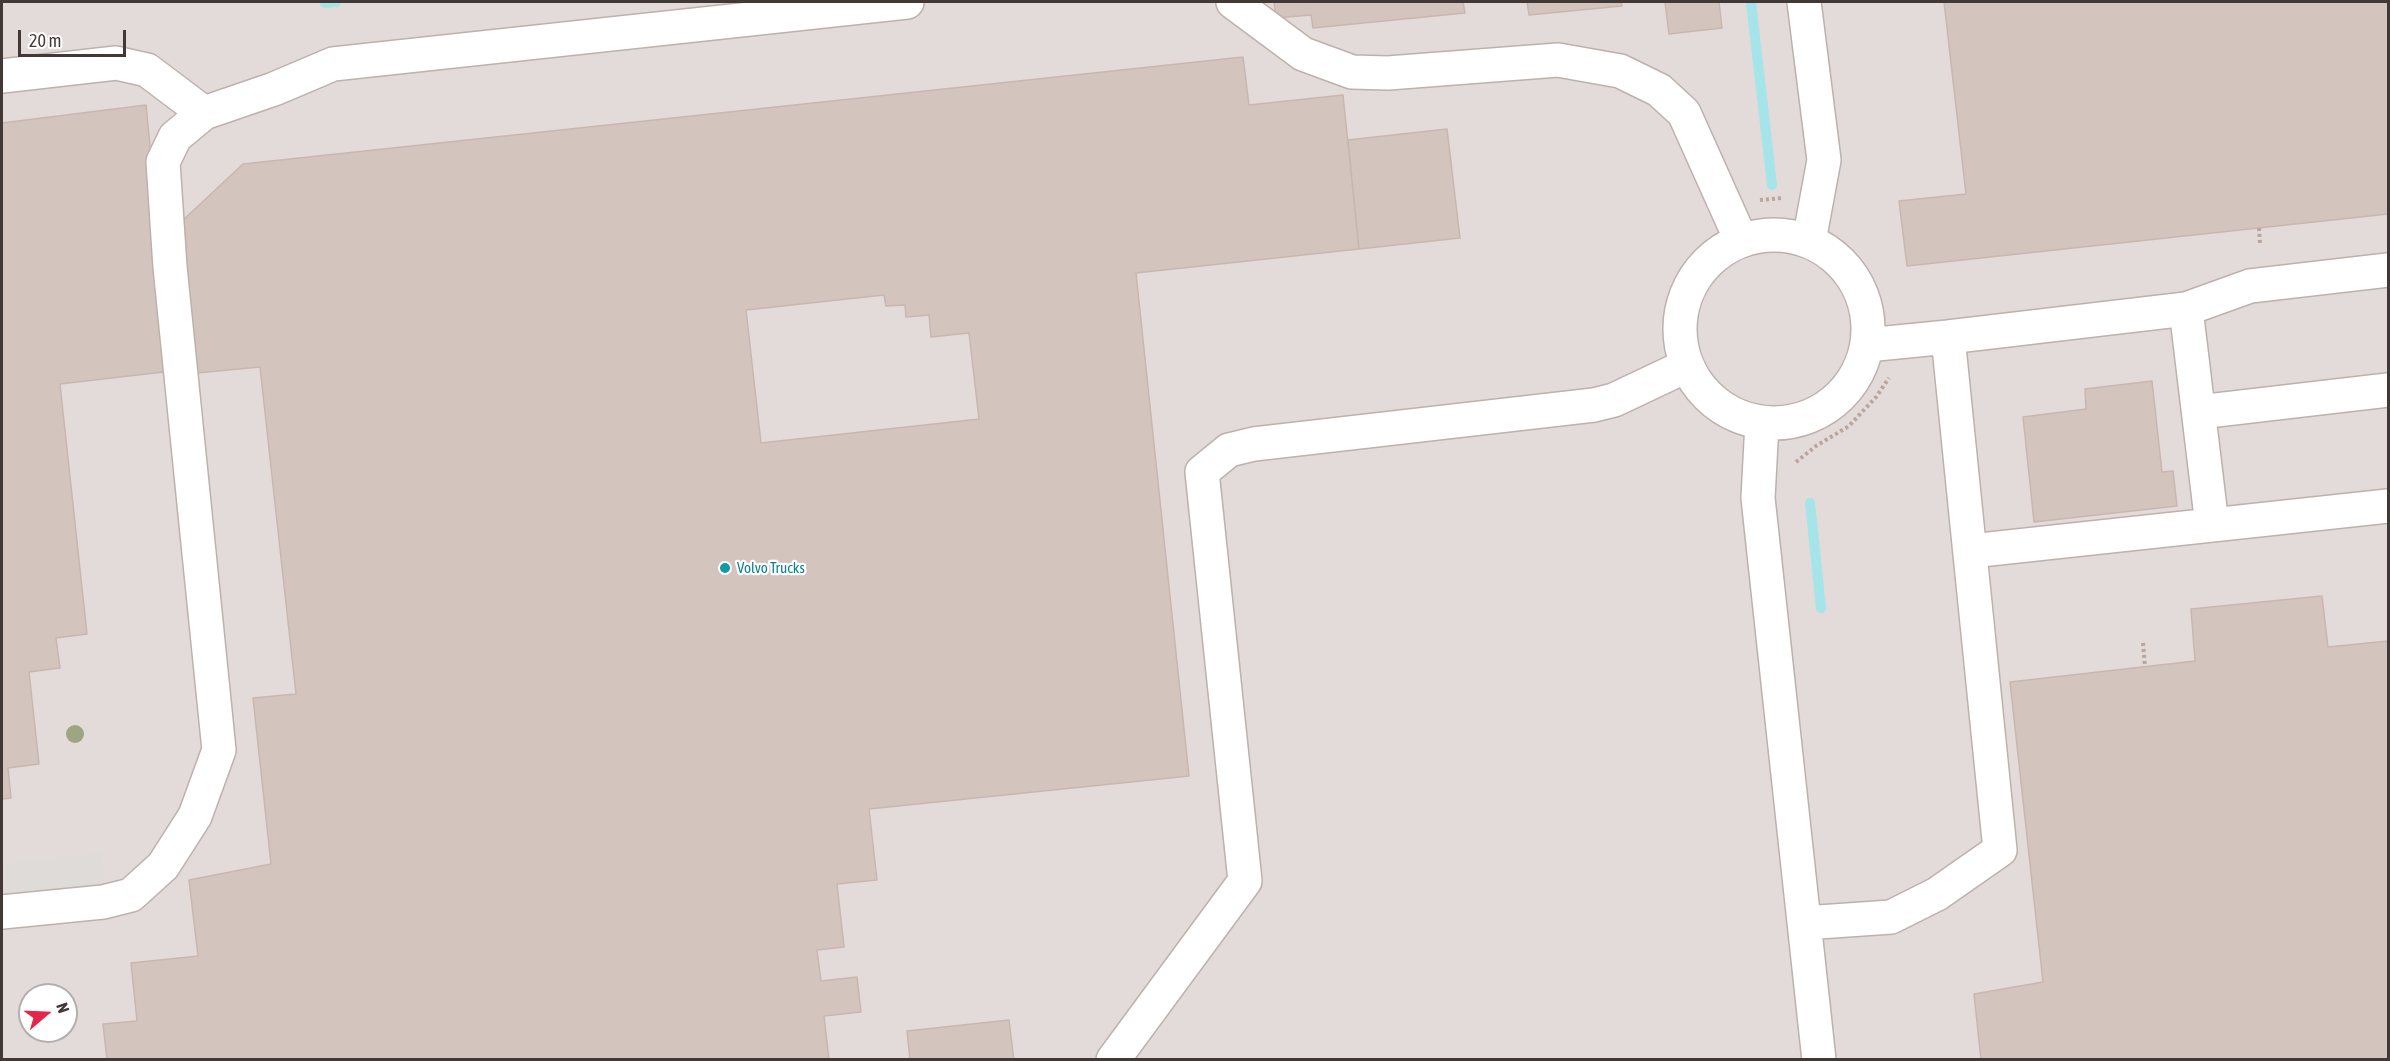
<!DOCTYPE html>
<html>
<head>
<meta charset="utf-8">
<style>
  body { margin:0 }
  #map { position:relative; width:2390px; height:1061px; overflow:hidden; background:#f0e9e4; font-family:"Asap Condensed",sans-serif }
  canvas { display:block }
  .frame { position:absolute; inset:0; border:3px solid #423835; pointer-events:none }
  .north { position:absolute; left:18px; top:983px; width:60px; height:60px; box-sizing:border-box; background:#fff; border:2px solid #b3afae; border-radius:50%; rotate:71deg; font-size:16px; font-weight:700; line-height:24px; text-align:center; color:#423835 }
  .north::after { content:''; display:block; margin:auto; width:21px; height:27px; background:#e5264b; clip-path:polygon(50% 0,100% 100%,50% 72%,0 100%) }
  .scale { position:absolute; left:18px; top:30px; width:108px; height:27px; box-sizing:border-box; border:3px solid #423835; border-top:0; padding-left:8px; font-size:18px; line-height:21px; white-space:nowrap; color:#423835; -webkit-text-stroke:4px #fff; paint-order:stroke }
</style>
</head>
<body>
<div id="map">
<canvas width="2390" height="1061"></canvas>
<div class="frame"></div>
<div class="north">N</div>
<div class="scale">20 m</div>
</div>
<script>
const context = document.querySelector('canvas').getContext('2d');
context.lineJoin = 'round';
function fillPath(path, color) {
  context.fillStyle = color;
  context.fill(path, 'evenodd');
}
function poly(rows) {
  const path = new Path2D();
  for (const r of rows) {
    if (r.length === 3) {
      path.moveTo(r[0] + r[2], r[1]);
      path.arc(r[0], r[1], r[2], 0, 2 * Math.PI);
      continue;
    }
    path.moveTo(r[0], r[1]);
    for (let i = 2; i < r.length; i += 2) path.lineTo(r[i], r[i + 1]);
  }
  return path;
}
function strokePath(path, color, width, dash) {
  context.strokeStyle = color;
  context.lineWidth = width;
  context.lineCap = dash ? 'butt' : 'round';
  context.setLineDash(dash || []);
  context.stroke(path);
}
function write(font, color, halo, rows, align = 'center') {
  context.font = font + ' "Asap Condensed",sans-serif';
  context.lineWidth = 4.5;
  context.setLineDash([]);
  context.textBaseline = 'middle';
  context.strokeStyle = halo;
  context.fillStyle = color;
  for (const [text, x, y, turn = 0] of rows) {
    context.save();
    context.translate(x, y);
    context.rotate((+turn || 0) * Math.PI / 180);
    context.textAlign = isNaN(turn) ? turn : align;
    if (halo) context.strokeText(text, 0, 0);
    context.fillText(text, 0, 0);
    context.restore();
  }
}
fillPath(poly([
  [2,2,2388,2,2388,1059,2,1060],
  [30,995,66,995,66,1031,30,1031]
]), '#e2dbd9');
fillPath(poly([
  [101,853,104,885,2,896,2,864]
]), '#dedbd9');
strokePath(poly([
  [1751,2,1772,185],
  [325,3,336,2],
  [1810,503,1821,608]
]), '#a5e4e8', 10);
const building = poly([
  [1274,2,1463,2,1465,13,1313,28,1311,15,1276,18,1274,2],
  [1527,2,1621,2,1622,6,1529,15,1527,2],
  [1665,2,1719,2,1722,28,1669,34,1665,2],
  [1944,2,2388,2,2388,214,1907,266,1899,201,1966,194,1944,2],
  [1243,57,1249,105,1343,95,1359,249,1136,273,1189,776,869,809,877,880,837,884,844,947,817,950,821,981,857,977,861,1012,824,1016,829,1060,107,1060,103,1024,137,1021,131,963,198,956,189,880,271,864,253,698,296,694,260,367,197,373,181,222,243,164,1243,57],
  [884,295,886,306,905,305,906,317,929,315,931,337,969,333,979,419,761,443,746,310,884,295],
  [146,105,172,371,60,384,87,634,56,638,60,668,29,672,39,764,8,768,11,798,2,799,2,123,146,105],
  [1447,129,1460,238,1359,249,1348,140,1447,129],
  [2152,381,2162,472,2173,471,2177,506,2034,522,2023,417,2086,409,2085,389,2152,381],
  [2322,596,2328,647,2388,641,2388,1060,1981,1060,1974,994,2043,982,2010,682,2195,661,2191,609,2322,596],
  [1009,1020,1014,1060,910,1060,907,1031,1009,1020]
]);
fillPath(building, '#d4c4be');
strokePath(building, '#cbb6af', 1.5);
const minor = poly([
  [1233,2,1303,54,1352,72,1388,73,1558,60,1620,71,1659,90,1684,113,1741,240],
  [1804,2,1824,160,1809,241],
  [2,76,116,63,147,70,204,113],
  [1774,329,94],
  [2186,309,2250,286,2388,270],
  [1948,337,2186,309,2212,525],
  [2199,412,2388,390],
  [1762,423,1758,498,1819,1060],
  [1971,551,2388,506],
  [2,912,103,902,131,895,163,866,195,816,219,750,170,267,163,162,175,137,204,113,274,89,333,64,907,2],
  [1804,923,1891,917,1937,894,2000,850,1948,337,1867,345],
  [1113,1060,1245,881,1202,472,1229,450,1254,444,1594,405,1614,400,1686,366]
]);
strokePath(minor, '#beb1ab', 36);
strokePath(poly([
  [1760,200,1782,198],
  [2259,228,2260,243],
  [1796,462,1816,446,1849,426,1876,397,1889,378],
  [2143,643,2145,667]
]), '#bba49b', 4, [3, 3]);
strokePath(minor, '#fff', 33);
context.fillStyle = '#9fa580';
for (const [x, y] of [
  [75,734]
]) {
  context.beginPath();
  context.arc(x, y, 9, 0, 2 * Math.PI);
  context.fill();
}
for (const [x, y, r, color] of [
  [725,568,6,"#0f9aa8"]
]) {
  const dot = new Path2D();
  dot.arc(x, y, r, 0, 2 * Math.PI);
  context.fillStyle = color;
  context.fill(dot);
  strokePath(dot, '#fff', 2);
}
write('15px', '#0d838f', '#fff', [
  ["Volvo Trucks",737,568]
], 'left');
</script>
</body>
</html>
